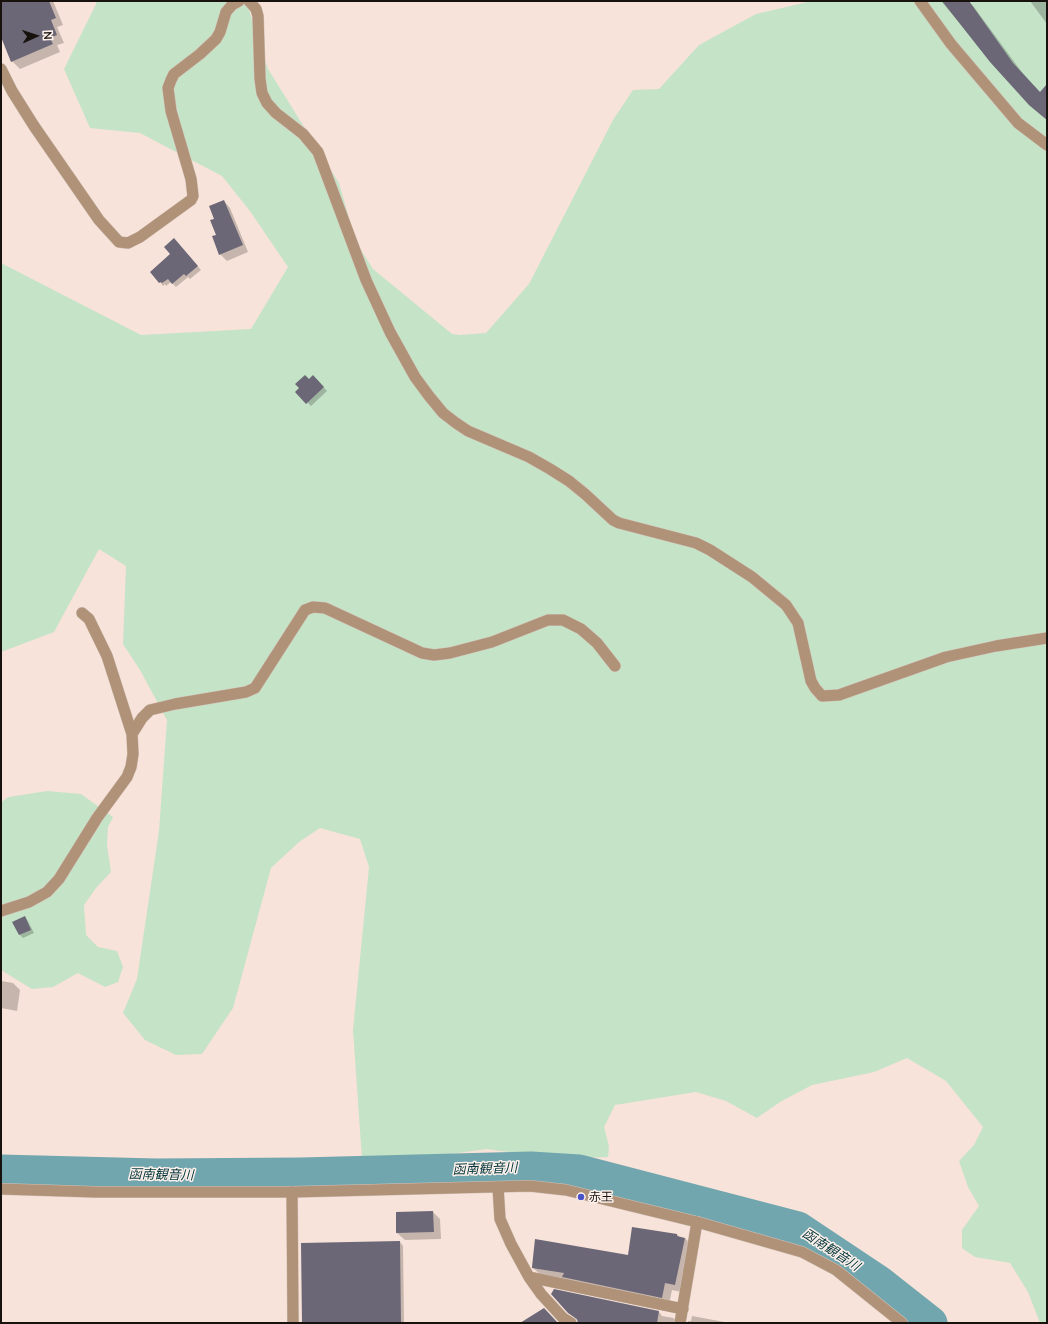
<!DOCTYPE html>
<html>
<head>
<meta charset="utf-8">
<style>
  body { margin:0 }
  #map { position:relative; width:1048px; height:1324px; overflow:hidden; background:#f7e3d9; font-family:Mulish,sans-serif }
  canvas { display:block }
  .frame { position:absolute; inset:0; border:2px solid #18120e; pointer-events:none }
  .north { position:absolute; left:16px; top:16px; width:40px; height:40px; -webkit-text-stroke:3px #fff2ec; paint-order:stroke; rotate:87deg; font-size:11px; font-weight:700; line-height:16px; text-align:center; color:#18120e }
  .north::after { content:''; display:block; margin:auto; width:14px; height:18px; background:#18120e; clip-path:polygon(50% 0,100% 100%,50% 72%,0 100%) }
</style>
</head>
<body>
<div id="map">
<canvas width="1048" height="1324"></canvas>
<div class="frame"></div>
<div class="north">N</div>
</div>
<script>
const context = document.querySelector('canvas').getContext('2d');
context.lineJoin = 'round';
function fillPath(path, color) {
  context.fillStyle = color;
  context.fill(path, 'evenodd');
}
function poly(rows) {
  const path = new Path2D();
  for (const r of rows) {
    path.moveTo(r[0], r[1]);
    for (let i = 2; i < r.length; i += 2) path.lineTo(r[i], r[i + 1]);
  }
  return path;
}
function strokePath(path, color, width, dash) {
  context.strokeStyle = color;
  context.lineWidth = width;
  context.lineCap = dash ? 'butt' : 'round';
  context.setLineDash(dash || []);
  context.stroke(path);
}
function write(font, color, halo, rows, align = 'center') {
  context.font = font + ' Mulish,"Noto Sans JP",sans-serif';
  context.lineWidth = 3;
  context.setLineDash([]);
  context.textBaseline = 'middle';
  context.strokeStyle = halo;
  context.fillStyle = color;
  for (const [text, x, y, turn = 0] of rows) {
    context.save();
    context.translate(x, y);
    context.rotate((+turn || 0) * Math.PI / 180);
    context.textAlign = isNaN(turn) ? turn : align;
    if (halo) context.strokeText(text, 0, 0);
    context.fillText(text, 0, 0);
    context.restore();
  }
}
fillPath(poly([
  [96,1,246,1,268,69,339,183,356,242,373,269,452,334,460,335,486,333,529,284,613,120,633,90,659,89,699,45,756,14,812,1,1047,1,1047,1323,1040,1323,1028,1292,1010,1263,975,1257,962,1248,962,1230,979,1206,968,1187,959,1161,974,1145,983,1127,946,1081,907,1058,874,1072,812,1085,780,1102,757,1118,726,1101,696,1092,615,1105,604,1127,609,1146,608,1157,559,1159,487,1149,412,1159,362,1159,353,1030,369,867,360,839,320,828,299,842,271,868,233,1008,202,1054,176,1055,145,1040,123,1013,137,979,159,831,167,720,140,670,123,644,126,566,99,549,54,632,1,652,1,263,141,335,251,329,288,267,250,211,222,176,140,133,90,128,64,69,96,4],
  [47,791,81,794,113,817,108,827,107,845,111,872,96,888,84,905,86,935,98,947,117,951,123,967,118,982,105,987,78,973,53,987,32,989,1,970,1,802,9,797]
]), '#c5e3c7');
fillPath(poly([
  [1,1,53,1,63,25,57,27,64,43,57,45,60,52,20,69,12,61,1,24],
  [941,1,968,1,974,7,1021,71,1040,93,1047,95,1047,120,1029,105],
  [1030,1,1047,1,1047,24],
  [224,201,230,208,248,252,227,261,220,254,215,219],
  [177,243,201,270,190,279,188,277,176,287,171,282,166,286,165,284,163,286,160,282],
  [313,376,327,391,311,406,297,392],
  [25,917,28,921,34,933,23,938,20,935,13,923],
  [1,981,13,983,20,990,17,1011,1,1008],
  [433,1212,440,1219,441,1239,405,1240,397,1233],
  [677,1234,680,1238,685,1238,692,1246,682,1292,672,1290,669,1304,541,1275,533,1268,628,1256],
  [400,1242,403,1246,404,1323,303,1323],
  [554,1290,659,1312,662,1316,673,1318,679,1323,580,1323,568,1312],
  [692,1316,730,1323,688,1323,688,1321,691,1321]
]), '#0003');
strokePath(poly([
  [1,1171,156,1175,301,1174,531,1168,579,1171,798,1228,879,1282,931,1323]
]), '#72a6ae', 33);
fillPath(poly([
  [1,1,49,1,56,18,51,20,57,35,50,38,53,44,11,62,1,37],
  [942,1,969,1,1013,63,1040,92,1047,84,1047,120,1029,105,990,62],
  [224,200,243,245,219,255,212,236,216,235,210,220,214,219,209,206],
  [174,238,198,266,186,276,184,274,172,284,168,279,162,283,161,282,159,283,150,272,170,254,164,247],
  [305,375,309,379,313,375,324,387,306,404,295,392,299,388,295,384],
  [25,916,31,930,19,935,12,922],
  [433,1211,434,1232,396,1233,396,1212],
  [632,1227,677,1234,677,1236,685,1238,675,1285,665,1283,662,1298,562,1277,564,1273,532,1268,532,1267,535,1239,628,1255],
  [400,1241,401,1323,302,1323,301,1243],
  [554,1289,659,1311,657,1323,578,1323,577,1319,568,1313,551,1294],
  [544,1308,558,1323,520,1323]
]), '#6b6777');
const minor = poly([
  [249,1,256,9,258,16,260,79,262,93,267,103,276,113,303,134,318,152,366,280,390,332,415,377,429,396,443,413,456,423,468,431,529,457,550,469,569,481,585,494,613,520,619,523,696,543,710,550,752,577,786,605,798,623,811,681,815,688,822,696,839,695,946,657,996,646,1047,638],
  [920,1,951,44,1018,123,1047,145],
  [1,69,12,91,34,126,99,220,119,242,128,243,140,237,191,200,193,196,191,179,171,111,168,88,171,80,174,74,200,54,216,39,220,32,226,12,232,5,239,1],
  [132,734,142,718,150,710,175,704,246,692,255,688,305,610,313,607,325,608,422,653,434,655,450,653,492,642,548,620,563,620,581,629,597,643,615,666],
  [1,911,29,902,47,892,59,879,97,818,127,777,131,767,133,754,132,734,107,656,89,619,82,613],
  [498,1187,500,1219,511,1244,529,1277,683,1309],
  [292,1192,293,1323],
  [529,1277,541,1294,563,1318,571,1323],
  [680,1323,697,1222]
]);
const tertiary = poly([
  [1,1189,95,1192,292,1192,530,1186,566,1190,697,1222,802,1252,836,1270,902,1323]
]);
strokePath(minor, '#d3c2b9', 12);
strokePath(tertiary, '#d3c2b9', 12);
strokePath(minor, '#af9277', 11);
strokePath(tertiary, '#af9277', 11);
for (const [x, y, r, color] of [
  [581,1197,4,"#4952c8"]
]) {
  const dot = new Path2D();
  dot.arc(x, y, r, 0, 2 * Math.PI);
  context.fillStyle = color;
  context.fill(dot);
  strokePath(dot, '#fff2ec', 1.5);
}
write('12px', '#18120e', '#fff2ec', [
  ["赤王",589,1197]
], 'left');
write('italic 13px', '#00343a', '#fff2ec', [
  ["函南観音川",485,1169,-2],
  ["函南観音川",161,1175,1],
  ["函南観音川",831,1250,33]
]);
</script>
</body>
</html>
